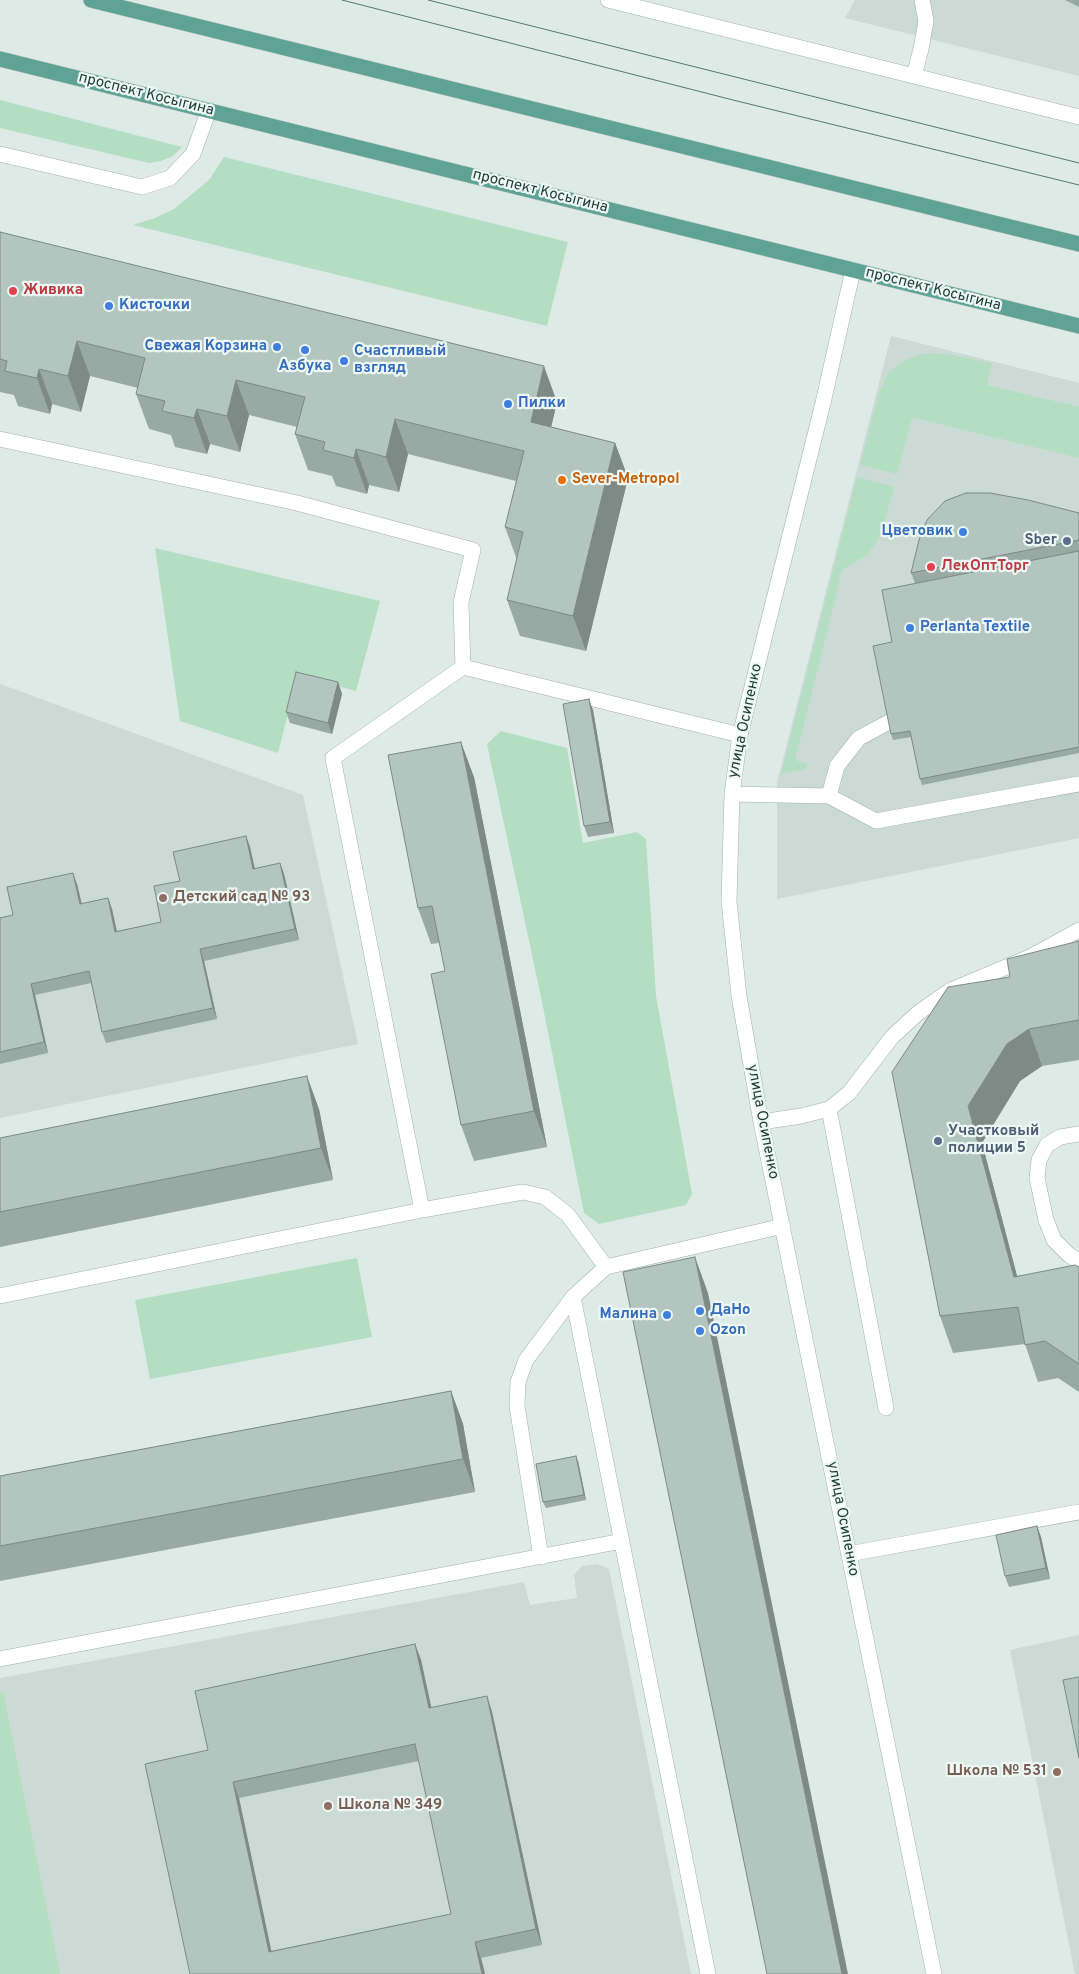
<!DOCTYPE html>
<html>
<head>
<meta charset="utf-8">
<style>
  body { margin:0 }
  canvas { display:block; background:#ddeae5 }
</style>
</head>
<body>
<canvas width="1079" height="1974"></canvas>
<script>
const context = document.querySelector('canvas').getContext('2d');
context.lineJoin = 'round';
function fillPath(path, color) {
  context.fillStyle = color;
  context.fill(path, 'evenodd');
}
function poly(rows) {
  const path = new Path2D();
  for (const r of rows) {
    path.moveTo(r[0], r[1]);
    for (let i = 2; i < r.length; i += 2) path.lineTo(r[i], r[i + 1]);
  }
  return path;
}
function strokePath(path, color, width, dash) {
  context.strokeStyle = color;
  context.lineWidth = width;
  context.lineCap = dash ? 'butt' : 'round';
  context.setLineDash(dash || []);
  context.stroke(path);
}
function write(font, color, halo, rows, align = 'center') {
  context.font = font + ' Overpass,sans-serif';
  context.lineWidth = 4.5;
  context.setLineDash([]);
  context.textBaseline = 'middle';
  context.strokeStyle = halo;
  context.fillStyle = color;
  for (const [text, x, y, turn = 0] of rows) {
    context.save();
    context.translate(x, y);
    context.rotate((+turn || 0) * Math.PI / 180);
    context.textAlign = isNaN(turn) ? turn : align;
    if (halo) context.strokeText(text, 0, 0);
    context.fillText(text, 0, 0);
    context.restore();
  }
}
fillPath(poly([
  [855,0,1079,0,1079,76,845,18],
  [891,336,1079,383,1079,838,777,899,777,783],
  [0,684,303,795,358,1044,0,1118],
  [597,1564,609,1569,691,1974,0,1974,0,1678,524,1582,530,1605,577,1598,574,1575,582,1566],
  [1079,1635,1079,1974,1075,1974,1010,1650]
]), '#cbdad4');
fillPath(poly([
  [0,100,182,147,173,156,161,161,149,163,0,128],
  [224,157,568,242,547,326,133,225,155,218,174,209,209,180],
  [925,353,948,354,992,363,987,385,1079,407,1079,458,912,417,897,474,860,465,880,391,889,372,905,360],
  [857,477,894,487,883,527,877,541,867,555,842,570,795,760,807,764,806,769,781,774],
  [155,548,380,601,356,691,298,675,278,753,180,721],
  [501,731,567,748,583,843,637,832,646,839,656,996,692,1194,686,1205,599,1224,584,1213,541,997,487,744],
  [357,1258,372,1337,150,1379,135,1300],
  [3,1692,60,1974,0,1974,0,1693]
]), '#b4dec2');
const minor = poly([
  [608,0,1079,117],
  [914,76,921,49,926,21,922,0],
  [0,154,142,187,170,178,193,154,209,110],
  [853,270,823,403,740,735,732,794,729,901,739,996,761,1122,934,1974],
  [0,439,297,503,473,550,461,602,463,667],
  [732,794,829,796,876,821,1079,784],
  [829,796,837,766,859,738,889,722],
  [829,1109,886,1408],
  [761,1122,801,1116,829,1109,849,1093,892,1037,918,1013,949,991,1030,957,1079,930],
  [1079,1134,1060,1137,1047,1145,1039,1160,1037,1178,1046,1220,1054,1240,1069,1255,1079,1261],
  [422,1210,333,758,463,667,740,735],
  [0,1296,422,1210,523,1192,545,1197,568,1215,606,1267],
  [849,1554,1079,1512],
  [541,1557,517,1406,518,1382,526,1360,573,1297],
  [0,1659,622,1541],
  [708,1974,573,1297,606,1267,783,1226]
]);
const major = poly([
  [91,0,1079,244],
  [0,59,1079,326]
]);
strokePath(minor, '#a0b2ad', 16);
strokePath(major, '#bcc4c2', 16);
strokePath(minor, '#fff', 15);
strokePath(major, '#5ea396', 15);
strokePath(poly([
  [342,0,733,100,1079,185],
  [428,0,1079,163]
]), '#577770', 1);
fillPath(poly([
  [1065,0,1079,0,1079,7],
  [0,232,557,402,551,427,615,443,628,478,586,651,520,636,507,600,517,560,505,527,516,481,408,454,399,492,369,485,367,494,336,486,332,476,308,470,295,434,297,427,249,415,240,452,210,444,207,454,175,447,171,435,149,429,136,394,138,388,90,376,81,412,52,404,50,414,18,406,14,395,0,392],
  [1079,513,1079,753,922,785,920,779,911,737,893,740,891,734,892,642,915,583,911,573],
  [338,682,342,694,332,734,290,723,286,712],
  [593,710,614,833,588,837,584,826],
  [474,777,547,1147,474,1161,461,1125,445,971,439,943,431,944,418,908],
  [246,836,250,847,255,869,280,863,284,874,299,940,204,961,217,1019,106,1043,102,1032,91,983,35,995,48,1053,0,1064,0,918,13,915,77,884,82,904,108,898,112,909,117,931,161,922,180,881],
  [1079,941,1079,1060,1042,1066,1020,1081,982,1143,1017,1276,1079,1267,1079,1392,1058,1378,1038,1382,1025,1344,953,1353,940,1316,1010,977],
  [319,1109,333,1180,0,1247,0,1138],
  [451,1391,463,1424,475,1492,0,1581,0,1476],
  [578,1461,586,1500,546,1508,543,1502],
  [1037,1526,1041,1537,1050,1579,1009,1587,1005,1576],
  [415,1644,421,1660,431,1708,487,1696,492,1712,542,1945,481,1958,485,1974,190,1974,208,1750],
  [419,1761,451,1914,271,1951,239,1798]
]), '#99a9a3');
fillPath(poly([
  [77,341,90,376,81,412,68,376],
  [544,366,557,402,544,458,531,422],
  [39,369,52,404,50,414,37,378],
  [236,380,249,415,240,452,227,416],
  [197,409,210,444,207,454,194,418],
  [395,419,408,454,399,492,386,457],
  [615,443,628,478,586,651,573,616],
  [356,449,369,485,367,494,354,458],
  [338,682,342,694,332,734,328,723],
  [589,699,593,710,614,833,610,822],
  [461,742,474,777,547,1147,534,1111],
  [246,836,250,847,257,880,253,869],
  [280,863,284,874,299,940,295,929],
  [73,873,77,884,84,915,80,904],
  [108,898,112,909,119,943,115,932],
  [200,949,204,961,217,1019,213,1008],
  [31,984,35,995,48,1053,44,1042],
  [1029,1029,1042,1066,1020,1081,982,1143,1027,1314,1014,1277,968,1106,1007,1044],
  [307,1076,319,1109,333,1180,321,1148],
  [695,1257,708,1293,848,1974,842,1974],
  [451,1391,463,1424,475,1492,463,1459],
  [576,1456,578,1461,586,1500,584,1495],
  [1037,1526,1041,1537,1050,1579,1046,1568],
  [415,1644,421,1660,435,1724,429,1708],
  [487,1696,492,1712,542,1945,536,1929],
  [233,1782,239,1798,275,1968,269,1952],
  [475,1942,481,1958,485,1974,482,1974]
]), '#7d8a85');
const building = poly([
  [0,232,544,366,531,422,615,443,573,616,507,600,523,532,505,527,524,451,395,419,386,457,356,449,354,458,323,450,325,442,295,434,305,397,236,380,227,416,197,409,194,418,162,411,165,401,136,394,145,358,77,341,68,376,39,369,37,378,5,371,7,361,0,359,0,232],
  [966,493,990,493,1028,500,1079,513,1079,540,911,573,919,540,927,520,945,501,966,493],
  [1079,551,1079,747,920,779,910,731,891,734,873,646,892,642,882,590,1079,551],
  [296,672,338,682,328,723,286,712,296,672],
  [589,699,610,822,584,826,563,704,589,699],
  [461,742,534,1111,461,1125,431,974,445,971,432,906,418,908,388,755,461,742],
  [246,836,253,869,280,863,295,929,200,949,213,1008,102,1032,89,971,31,984,44,1042,0,1052,0,918,13,915,7,887,73,873,80,904,108,898,115,932,161,922,154,886,180,881,173,852,246,836],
  [1079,941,1079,1020,1029,1029,1007,1044,968,1106,1014,1277,1075,1265,1079,1267,1079,1364,1045,1341,1025,1345,1018,1307,940,1316,892,1072,948,987,1010,977,1007,959,1079,941],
  [307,1076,321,1148,0,1212,0,1138,307,1076],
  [695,1257,842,1974,767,1974,623,1272,695,1257],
  [451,1391,463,1459,0,1546,0,1476,451,1391],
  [576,1456,584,1495,543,1502,536,1464,576,1456],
  [1037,1526,1046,1568,1005,1576,996,1535,1037,1526],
  [415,1644,429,1708,487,1696,536,1929,475,1942,482,1974,190,1974,145,1764,208,1750,195,1691,415,1644],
  [415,1744,451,1914,269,1952,233,1782,415,1744],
  [1079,1677,1079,1758,1063,1680,1079,1677]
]);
fillPath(building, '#b2c5be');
strokePath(building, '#7d8a85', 1);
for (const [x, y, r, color] of [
  [13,291,5,"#e0444e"],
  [109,306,5,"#3f7fe0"],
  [277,347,5,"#3f7fe0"],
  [305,350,5,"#3f7fe0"],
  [344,361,5,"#3f7fe0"],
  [508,404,5,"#3f7fe0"],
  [562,480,5,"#e8710a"],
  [963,532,5,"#3f7fe0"],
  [1067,541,5,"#5c6f8a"],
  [931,567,5,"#e0444e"],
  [910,628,5,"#3f7fe0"],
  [163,898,5,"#8d6e63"],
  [938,1141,5,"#5c6f8a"],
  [700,1311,5,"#3f7fe0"],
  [667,1315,5,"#3f7fe0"],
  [700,1331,5,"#3f7fe0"],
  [1057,1772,5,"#8d6e63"],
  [328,1806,5,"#8d6e63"]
]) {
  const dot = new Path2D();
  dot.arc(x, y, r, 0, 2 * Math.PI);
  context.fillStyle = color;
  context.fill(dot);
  strokePath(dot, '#edf7f3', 2);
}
write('15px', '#1e3b35', '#edf7f3', [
  ["проспект Косыгина",146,95,14],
  ["проспект Косыгина",540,192,14],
  ["проспект Косыгина",933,290,14],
  ["улица Осипенко",746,721,-78],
  ["улица Осипенко",762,1122,79],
  ["улица Осипенко",842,1519,79]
]);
write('bold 15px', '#be3a42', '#edf7f3', [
  ["Живика",23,291],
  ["ЛекОптТорг",941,567]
], 'left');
write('bold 15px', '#366cbe', '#edf7f3', [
  ["Кисточки",119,306],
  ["Свежая Корзина",267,347,"right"],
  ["Счастливый",354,352],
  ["взгляд",354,369],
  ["Азбука",305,367,"center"],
  ["Пилки",518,404],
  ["Цветовик",953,532,"right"],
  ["Perlanta Textile",920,628],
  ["ДаНо",710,1311],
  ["Малина",657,1315,"right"],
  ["Ozon",710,1331]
], 'left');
write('bold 15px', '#c56008', '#edf7f3', [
  ["Sever-Metropol",572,480]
], 'left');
write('bold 15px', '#4e5e75', '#edf7f3', [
  ["Sber",1057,541],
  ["Участковый",948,1132,"left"],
  ["полиции 5",948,1149,"left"]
], 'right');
write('bold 15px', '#785e54', '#edf7f3', [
  ["Детский сад № 93",173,898],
  ["Школа № 531",1047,1772,"right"],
  ["Школа № 349",338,1806]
], 'left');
</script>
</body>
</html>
